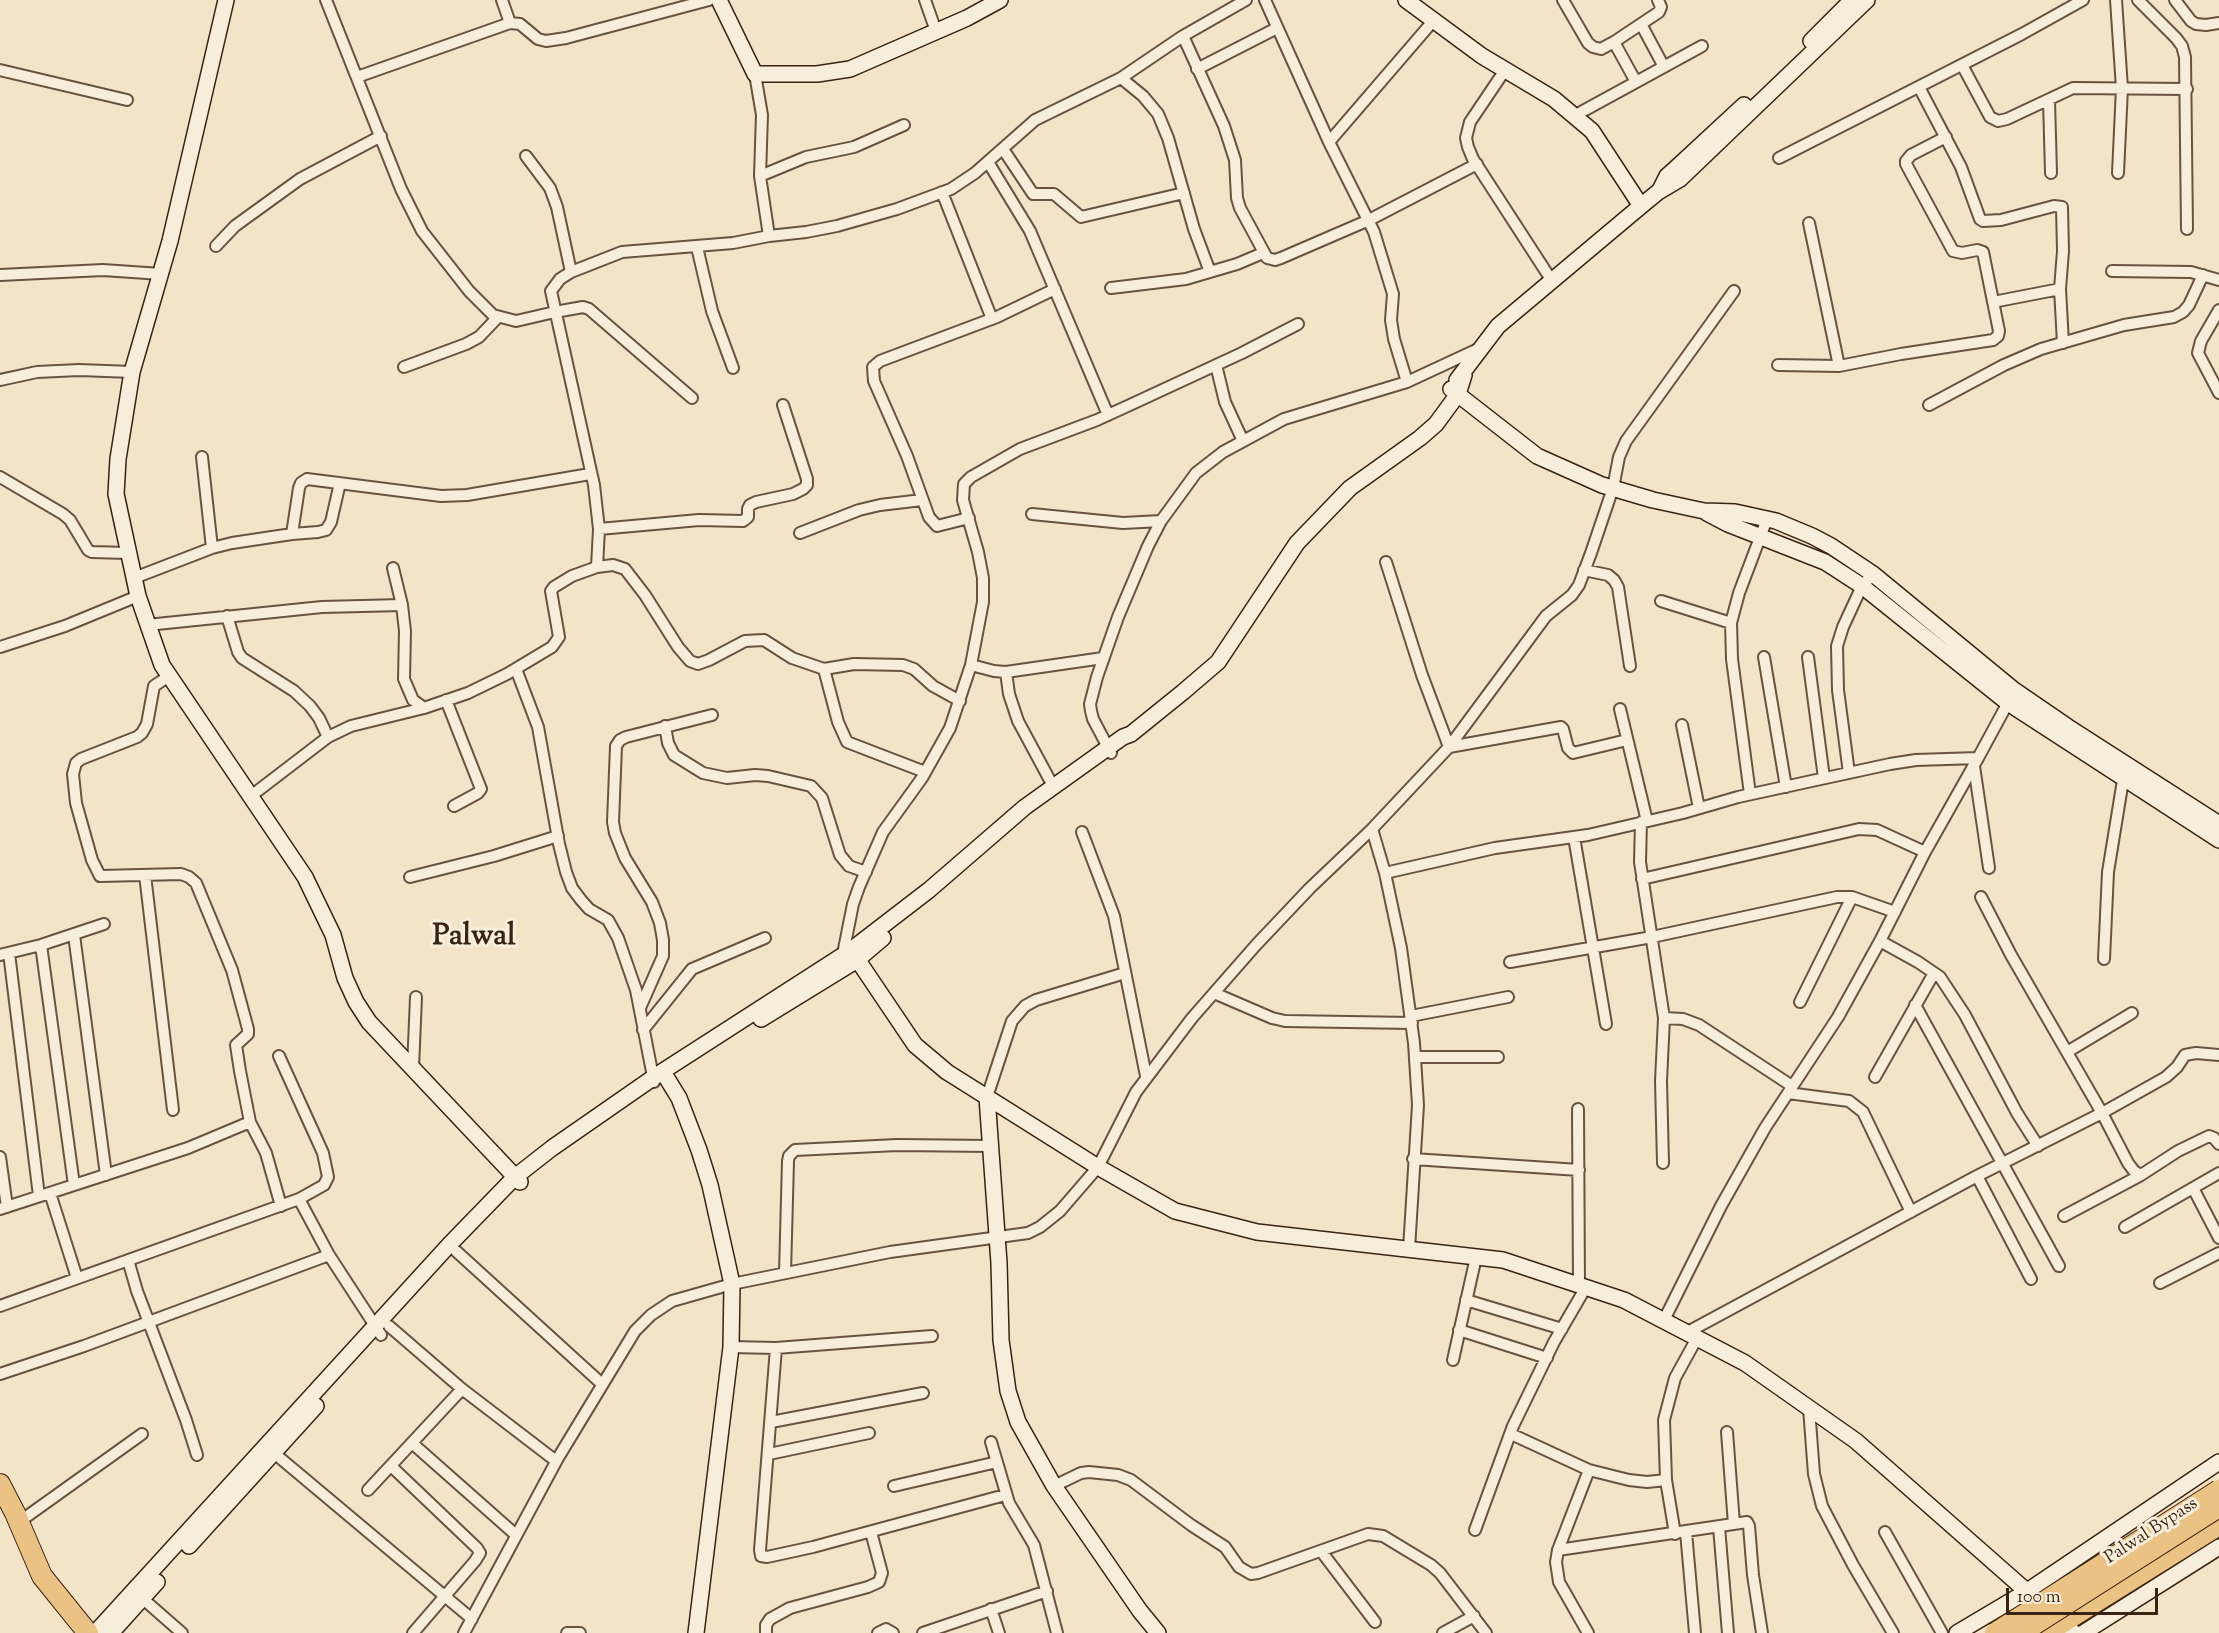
<!DOCTYPE html>
<html>
<head>
<meta charset="utf-8">
<style>
  body { margin:0 }
  #map { position:relative; width:2219px; height:1633px; overflow:hidden; background:#f3e4c8; font-family:"Sorts Mill Goudy",serif }
  canvas { display:block }
  .scale { position:absolute; left:2006px; top:1588px; width:152px; height:27px; box-sizing:border-box; border:3px solid #392312; border-top:0; padding-left:8px; font-size:18px; line-height:21px; white-space:nowrap; color:#392312; -webkit-text-stroke:4px #f7eddb; paint-order:stroke }
</style>
</head>
<body>
<div id="map">
<canvas width="2219" height="1633"></canvas>
<div class="scale">100 m</div>
</div>
<script>
const context = document.querySelector('canvas').getContext('2d');
context.lineJoin = 'round';
function poly(rows) {
  const path = new Path2D();
  for (const r of rows) {
    path.moveTo(r[0], r[1]);
    for (let i = 2; i < r.length; i += 2) path.lineTo(r[i], r[i + 1]);
  }
  return path;
}
function strokePath(path, color, width, dash) {
  context.strokeStyle = color;
  context.lineWidth = width;
  context.lineCap = dash ? 'butt' : 'round';
  context.setLineDash(dash || []);
  context.stroke(path);
}
function write(font, color, halo, rows, align = 'center') {
  context.font = font + ' "Sorts Mill Goudy",serif';
  context.lineWidth = 6;
  context.setLineDash([]);
  context.textBaseline = 'middle';
  context.strokeStyle = halo;
  context.fillStyle = color;
  for (const [text, x, y, turn = 0] of rows) {
    context.save();
    context.translate(x, y);
    context.rotate((+turn || 0) * Math.PI / 180);
    context.textAlign = isNaN(turn) ? turn : align;
    if (halo) context.strokeText(text, 0, 0);
    context.fillText(text, 0, 0);
    context.restore();
  }
}
const street = poly([
  [326,0,401,189,422,231,469,291,493,315,516,321,555,312,583,307,589,309,692,398],
  [502,0,510,23],
  [925,0,936,31],
  [1265,0,1329,142,1374,232,1393,294,1391,320,1394,339,1407,382],
  [1563,0,1588,43,1593,47,1601,49,1614,42],
  [2116,0,2122,88,2118,173],
  [2138,0,2176,38,2182,46,2185,57,2187,229],
  [2175,0,2191,21,2196,24,2206,25,2219,23],
  [1641,24,1664,67],
  [1183,36,1224,126,1235,160,1237,198,1240,208,1267,258,1275,260,1281,258,1369,220,1477,164],
  [1962,65,1990,117,1998,121,2007,119,2073,88,2187,89],
  [1197,69,1277,28],
  [0,70,127,100],
  [1505,70,1470,122,1466,138,1468,147,1473,159,1552,281],
  [357,77,510,23,520,24,538,39,546,41,566,38,709,0],
  [1121,78,1143,96,1158,114,1168,138,1194,229,1210,272],
  [1636,82,1614,42,1659,12,1661,7,1658,0],
  [1919,87,1961,167,1980,219,1983,221,2001,220,2054,206,2062,207,2063,251,2060,289,2063,343],
  [2049,100,2051,173],
  [1574,116,1702,46],
  [1329,142,1434,20],
  [1003,149,1033,194,1054,194,1081,217,1184,193],
  [526,156,550,188,557,207,571,272],
  [1779,158,2022,34,2083,0],
  [988,162,1030,231,1108,415],
  [760,176,806,157,854,147,904,125],
  [942,192,992,319],
  [1809,223,1839,366],
  [769,236,806,232,837,226,897,209,951,189,975,173,1035,120,1121,78,1183,36,1246,0],
  [216,246,235,226,300,179,381,136],
  [697,247,712,311,733,368],
  [2112,271,2191,272,2219,280],
  [0,275,103,270,161,274],
  [1111,288,1186,279,1237,264,1263,253],
  [1993,302,2060,289],
  [2219,310,2201,341,2198,353,2219,393],
  [1216,365,1225,402,1243,441],
  [1778,365,1839,366,1901,354,1993,340,1998,336,1999,331,1983,252,1977,250,1962,253,1953,251,1906,164,1906,161,1911,155,1946,137],
  [404,367,466,344,479,337,498,317],
  [0,380,37,372,79,370,132,372],
  [1929,405,2004,365,2041,349,2124,325,2174,317,2183,312,2189,305,2203,275],
  [202,457,212,548],
  [0,477,63,514,70,520,88,550,92,552,127,553],
  [1032,514,1123,523,1161,521],
  [969,518,937,526,929,517,907,456,874,381,873,367,880,361,997,317,1055,289],
  [599,529,699,520,743,521,748,517,748,509,750,505,756,502,793,494,803,489,807,485,807,479,783,405],
  [800,533,859,510,880,505,922,500],
  [292,534,318,532,326,530,331,522,340,483],
  [1386,562,1422,675,1449,747,1561,727,1563,729,1568,748,1573,753,1627,740],
  [597,567,599,529,594,485,551,291,560,279,571,272,622,252,733,243,769,236,760,176,762,115,755,74],
  [393,568,402,605,405,631,404,679,413,700,424,708],
  [1584,570,1608,575,1614,580,1618,587,1630,666],
  [134,578,212,548,232,543,292,534,299,488,301,483,307,479,441,496,467,495,590,474],
  [1661,601,1731,623],
  [227,616,238,652,242,658,294,691,310,706,319,718,328,737],
  [147,625,322,607,402,605],
  [0,647,65,626,138,596],
  [1764,657,1786,787],
  [1808,657,1824,778],
  [971,665,994,671,1006,672,1103,658],
  [516,669,538,727,559,844,566,872,572,888,581,900,589,909,608,920,618,938,636,990,654,1082],
  [824,669,838,722,847,742,925,772],
  [1006,672,1009,694,1018,721,1053,786],
  [169,676,154,686,147,724,142,733,137,737,81,759,76,763,73,774,76,803,92,860,100,876,181,874,189,877,196,883,232,970,248,1029,248,1034,236,1045,240,1071,250,1122,266,1153,281,1206],
  [446,700,481,789,478,793,454,806],
  [1620,709,1647,821],
  [1682,725,1699,808],
  [665,726,668,743,674,755,703,773,727,778,755,775,768,776,811,786,822,798,840,855,849,866,866,872],
  [1111,753,1093,719,1091,711,1090,704,1097,677,1118,617,1148,546,1161,521,1196,473,1223,452,1284,419,1407,382,1478,349],
  [1974,766,1989,868],
  [1849,773,1838,690,1837,646,1843,627,1862,586,1873,574],
  [1750,794,1732,659,1731,623,1739,593,1767,519],
  [251,796,328,737,351,726,424,708,468,693,507,674,552,647,559,637,551,591,554,587,572,576,597,567,613,565,625,569,645,595,678,647,690,661,698,664,709,660,745,641,764,640,792,658,824,669,854,664,903,665,914,669,933,686,960,701],
  [1641,822,1640,862,1664,1018,1683,1019,1699,1025,1792,1086],
  [1372,829,1385,873,1401,948,1414,1043,1418,1105,1409,1249],
  [1082,832,1114,916,1146,1076],
  [1574,837,1606,1024],
  [1385,873,1495,848,1588,835,1683,813,1738,797,1890,764,1916,760,1978,758,2011,697],
  [145,875,173,1110],
  [410,877,494,856,558,836],
  [1642,879,1859,829,1877,830,1925,852],
  [1981,897,2011,955,2102,1113,2166,1077,2177,1067,2185,1055,2196,1053,2219,1055],
  [74,935,106,1175],
  [1880,941,1925,852,1978,758],
  [41,945,74,1185],
  [9,953,39,1196],
  [0,955,41,945,104,924],
  [842,959,853,904,859,887,883,832,922,778,950,728,971,665,983,602,983,578,978,552,963,500,964,484,971,477,1020,449,1097,420,1132,404,1242,353,1298,324],
  [2104,959,2108,872,2124,774],
  [1510,962,1652,937,1837,897,1852,897,1895,912],
  [1214,993,1272,1018,1285,1021,1412,1023],
  [1800,1002,1852,897],
  [1915,1005,2059,1266],
  [640,1008,663,956,663,940,660,923,652,902,625,858,615,833,613,822,616,746,620,740,626,737,712,715],
  [1411,1016,1508,997],
  [643,1030,692,969,765,938],
  [2067,1052,2132,1013],
  [1416,1057,1498,1057],
  [413,1068,416,997],
  [1875,1077,1934,973],
  [1788,1093,1849,1101,1863,1112,1911,1212],
  [987,1097,1012,1021,1025,1006,1036,1000,1125,973],
  [1578,1109,1579,1285],
  [0,1157,7,1207],
  [1413,1159,1579,1170],
  [1663,1163,1661,1081,1664,1018],
  [1977,1176,2031,1279],
  [2193,1188,2219,1238],
  [50,1193,77,1278],
  [299,1199,329,1255,381,1335],
  [0,1209,188,1148,250,1122],
  [2064,1216,2141,1175],
  [2125,1227,2219,1173],
  [456,1251,602,1384],
  [128,1260,137,1291,186,1420,197,1455],
  [785,1273,788,1161,789,1156,795,1150,897,1145,991,1146],
  [2160,1283,2219,1253],
  [1466,1300,1562,1329],
  [0,1306,299,1199,324,1185,328,1177,323,1153,279,1056],
  [1664,1320,1721,1206,1765,1128,1838,1017,1880,941,1918,962,1940,977,1965,1015,2017,1113,2038,1146],
  [389,1326,462,1389,556,1461],
  [1459,1330,1547,1358],
  [1686,1333,1977,1176,2102,1113,2128,1163,2134,1171,2141,1175,2178,1151,2209,1136,2214,1138,2219,1144],
  [731,1347,776,1348,932,1336],
  [776,1348,760,1550,761,1556,767,1557,813,1547,1005,1495],
  [1453,1360,1476,1257],
  [0,1374,84,1346,329,1255],
  [1809,1408,1814,1474,1822,1506,1853,1565,1893,1633],
  [771,1422,923,1393],
  [1727,1432,1734,1524],
  [1511,1434,1589,1470,1629,1480,1647,1482,1666,1480],
  [991,1442,1009,1503,1034,1545,1057,1633],
  [412,1443,516,1535],
  [274,1453,472,1619],
  [769,1454,869,1433],
  [391,1466,477,1548,480,1553,475,1561,413,1633],
  [894,1486,997,1462],
  [1054,1486,1081,1473,1089,1472,1118,1475,1131,1480,1191,1525,1225,1547,1239,1567,1251,1574,1258,1573,1368,1534,1383,1536,1431,1565,1440,1573,1486,1633],
  [368,1490,462,1389],
  [19,1522,142,1434],
  [1719,1527,1728,1633],
  [1475,1530,1513,1426,1554,1342,1586,1287],
  [1686,1532,1695,1633],
  [1885,1532,1942,1633],
  [1675,1534,1666,1480,1664,1420,1675,1378,1697,1338],
  [1558,1550,1747,1522,1749,1526,1753,1575,1762,1633],
  [1321,1551,1375,1622],
  [142,1598,182,1633],
  [991,1609,999,1633],
  [464,1633,558,1458,635,1331,651,1315,672,1301,732,1284,890,1252,1028,1233,1040,1227,1060,1211,1098,1167,1136,1092,1192,1018,1256,945,1310,888,1372,829,1449,747,1546,616,1572,595,1579,585,1591,553,1613,488,1619,457,1626,441,1734,291],
  [567,1633,580,1633],
  [766,1633,766,1625,770,1619,790,1608,868,1587,879,1582,882,1573,871,1532],
  [878,1633,886,1629,893,1633],
  [923,1633,1047,1591],
  [1443,1633,1474,1616],
  [1588,1633,1559,1582,1556,1562,1558,1550,1589,1470]
]);
const secondary = poly([
  [226,0,170,241,132,372,118,459,116,494,138,596,162,665,305,877,333,935,345,978,356,1002,369,1022,520,1182],
  [719,0,755,74,817,74,850,69,967,18,1000,0],
  [1406,0,1482,56,1554,99,1592,131,1641,206],
  [1811,41,1852,0],
  [1660,190,1667,176,1676,168,1744,105],
  [1457,380,1498,326,1641,206,1658,192,1680,179,1867,0],
  [1451,389,1537,456,1602,485,1653,500,1704,511,1735,512,1776,521,1812,536,1831,546,1873,574,2014,690,2068,727,2219,824],
  [1707,513,1728,524,1825,562,1862,586,2008,703,2219,840],
  [851,950,915,1045,947,1072,1098,1167,1175,1211,1257,1232,1503,1260,1624,1300,1745,1363,1856,1441,2074,1633],
  [761,1019,857,960,883,938],
  [663,1072,679,1098,699,1150,710,1185,732,1284,731,1347,696,1633],
  [987,1097,999,1263,1001,1340,1008,1391,1018,1422,1054,1486,1140,1611,1158,1633],
  [189,1546,316,1406],
  [95,1633,449,1245,515,1177,552,1148,660,1073,851,950,929,890,1025,807,1123,737,1131,734,1183,692,1218,662,1297,543,1350,488,1420,438,1436,424,1458,394,1464,375],
  [111,1633,157,1582],
  [1957,1633,2026,1592,2219,1462],
  [2083,1633,2219,1547]
]);
const highway = poly([
  [0,1484,15,1513,42,1576,88,1633],
  [2046,1633,2219,1525]
]);
strokePath(street, '#685340', 14);
strokePath(secondary, '#392312', 18);
strokePath(highway, '#392312', 22);
strokePath(street, '#f7eddb', 10);
strokePath(secondary, '#f7eddb', 15);
strokePath(highway, '#eac284', 20);
const highwayBridge = poly([
  [1995,1633,2219,1490],
  [2021,1633,2219,1507]
]);
strokePath(highwayBridge, '#392312', 22, []);
strokePath(highwayBridge, '#eac284', 20);
write('18px', '#392312', '#f7eddb', [
  ["Palwal Bypass",2152,1532,-33]
]);
write('bold 30px', '#392312', '#f7eddb', [
  ["Palwal",474,939]
]);
</script>
</body>
</html>
